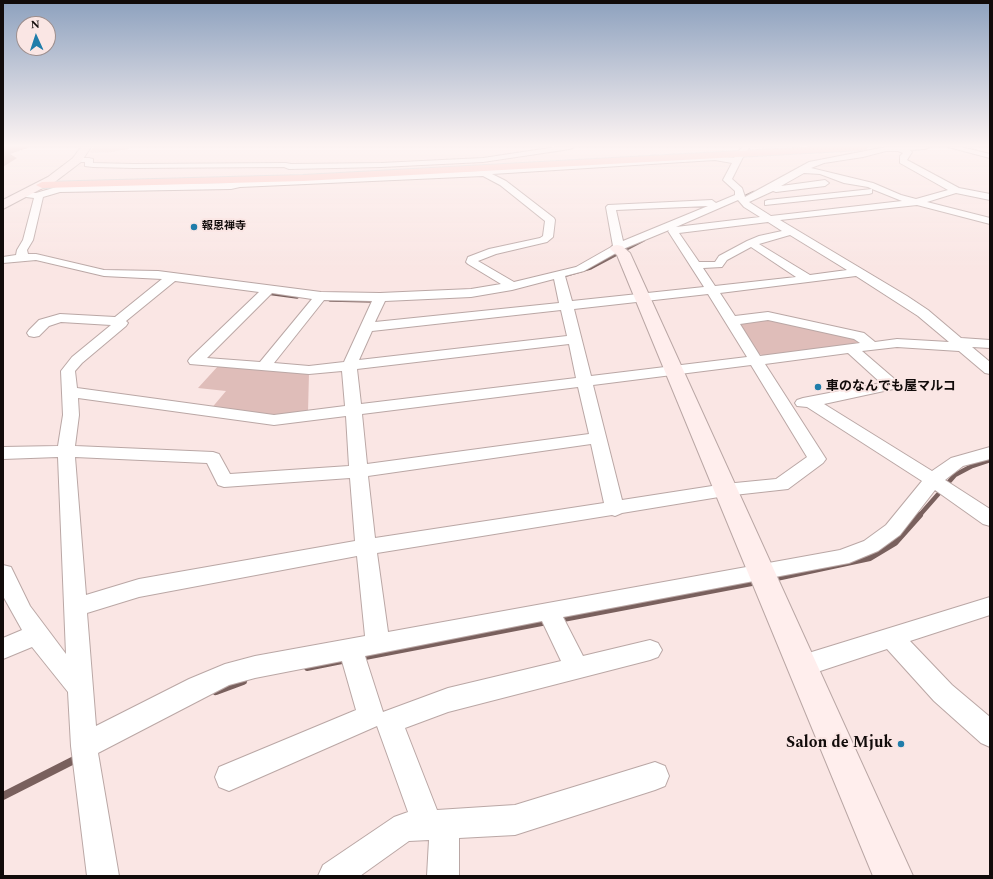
<!DOCTYPE html>
<html>
<head>
<meta charset="utf-8">
<style>
  body { margin:0 }
  #map { position:relative; width:993px; height:879px; overflow:hidden; background:#fae6e4; font-family:Spectral,serif }
  canvas { display:block }
  .frame { position:absolute; inset:0; border:4px solid #110b0a; pointer-events:none }
  .north { position:absolute; left:16px; top:16px; width:40px; height:40px; box-sizing:border-box; background:#fae6e4; border:1px solid #9d8e8d; border-radius:50%; rotate:357deg; font-size:11px; font-weight:700; line-height:16px; text-align:center; color:#110b0a }
  .north::after { content:''; display:block; margin:auto; width:14px; height:18px; background:#207daa; clip-path:polygon(50% 0,100% 100%,50% 72%,0 100%) }
</style>
</head>
<body>
<div id="map">
<canvas width="993" height="879"></canvas>
<div class="frame"></div>
<div class="north">N</div>
</div>
<script>
const context = document.querySelector('canvas').getContext('2d');
context.lineJoin = 'round';
function fillPath(path, color) {
  context.fillStyle = color;
  context.fill(path, 'evenodd');
}
function poly(rows) {
  const path = new Path2D();
  for (const r of rows) {
    path.moveTo(r[0], r[1]);
    for (let i = 2; i < r.length; i += 2) path.lineTo(r[i], r[i + 1]);
  }
  return path;
}
function strokePath(path, color, width, dash) {
  context.strokeStyle = color;
  context.lineWidth = width;
  context.lineCap = dash ? 'butt' : 'round';
  context.setLineDash(dash || []);
  context.stroke(path);
}
function write(font, color, halo, rows, align = 'center') {
  context.font = font + ' Spectral,"Noto Sans JP",serif';
  context.lineWidth = 4;
  context.setLineDash([]);
  context.textBaseline = 'middle';
  context.strokeStyle = halo;
  context.fillStyle = color;
  for (const [text, x, y, turn = 0] of rows) {
    context.save();
    context.translate(x, y);
    context.rotate((+turn || 0) * Math.PI / 180);
    context.textAlign = isNaN(turn) ? turn : align;
    if (halo) context.strokeText(text, 0, 0);
    context.fillText(text, 0, 0);
    context.restore();
  }
}
fillPath(poly([
  [93,147,129,147,128,149,113,152,90,153]
]), '#f1d6d2');
fillPath(poly([
  [771,318,855,336,863,345,765,356,759,354,739,322],
  [219,365,309,373,308,412,272,416,210,410,226,391,198,388]
]), '#dfbdb9');
fillPath(poly([
  [3,147,30,147,10,154,17,158,3,167]
]), '#d4b0ac');
strokePath(poly([
  [739,199,754,192]
]), '#79605d', 2.5);
strokePath(poly([
  [560,277,591,268,644,240]
]), '#79605d', 3);
strokePath(poly([
  [267,293,297,297],
  [330,300,377,301]
]), '#79605d', 3.5);
strokePath(poly([
  [919,516,955,475,972,466,990,460]
]), '#79605d', 4.5);
strokePath(poly([
  [772,579,870,558,895,543,920,515],
  [558,620,757,582],
  [360,658,547,622],
  [307,668,347,660]
]), '#79605d', 6);
strokePath(poly([
  [216,691,243,681],
  [3,796,78,758]
]), '#79605d', 8);
const street = poly([
  [556,147,574,147,570,149,483,162,381,167,289,169,284,167,134,168,93,167,85,166,85,162,77,162,73,160,77,158,89,158,93,159,93,163,134,164,286,163,291,164,381,163,483,158,556,147],
  [742,147,750,147,744,155,732,179,742,188,745,197,809,162,886,147,929,147,925,149,910,150,912,152,907,160,959,188,990,194,990,200,956,193,927,202,990,218,990,224,917,205,780,220,907,296,928,310,961,338,990,340,990,348,972,347,990,362,990,374,985,373,959,351,897,347,862,351,898,382,901,385,898,388,824,404,932,471,951,458,990,447,990,459,963,466,945,480,990,509,990,526,983,524,935,490,900,535,878,551,849,563,563,617,583,656,650,640,658,643,662,650,658,657,650,660,448,712,405,728,437,810,515,805,655,762,665,766,669,776,665,786,655,790,515,835,459,838,459,876,427,876,429,840,409,841,360,876,318,876,323,865,394,817,408,812,377,726,229,791,219,787,215,777,219,767,356,710,342,661,255,678,229,685,98,753,119,876,87,876,71,746,68,692,32,647,3,659,3,638,22,630,3,596,3,565,11,567,30,606,66,654,58,457,3,459,3,447,58,446,63,415,61,371,72,357,111,325,61,322,49,326,39,336,34,337,29,336,27,333,29,330,39,320,60,314,115,317,162,279,104,276,36,260,3,263,3,257,16,255,17,250,23,240,34,198,26,197,26,193,36,193,60,186,231,183,240,181,479,171,480,168,483,167,487,170,715,156,734,158,742,147],
  [886,151,898,151,903,153,900,156,900,163,948,190,916,199,901,195,873,183,811,168,824,163,863,157,886,151],
  [715,160,732,163,723,180,735,191,735,195,716,203,712,200,608,205,606,207,613,246,576,267,514,282,478,261,496,254,547,242,553,237,555,220,554,218,506,181,492,174,715,160],
  [804,173,820,174,844,183,868,187,872,189,768,200,765,201,765,205,869,194,872,193,872,189,902,201,771,216,749,202,773,191,776,192,825,186,829,183,825,180,781,186,804,173],
  [483,176,500,185,545,221,543,236,540,238,489,249,468,257,466,262,468,264,501,284,471,289,380,293,321,292,158,271,104,270,36,254,28,254,27,250,33,240,43,197,60,192,231,189,240,187,483,176],
  [738,200,744,207,760,217,676,227,738,200],
  [708,206,623,241,616,210,708,206],
  [768,222,782,231,759,236,747,241,719,256,715,262,699,262,679,233,768,222],
  [669,230,668,231,704,287,572,301,565,276,584,271,623,249,669,230],
  [790,235,847,270,810,275,759,244,790,235],
  [751,247,796,277,715,286,703,268,722,267,727,260,751,247],
  [856,276,918,316,949,342,897,339,875,342,864,333,768,312,735,316,720,293,856,276],
  [554,279,559,303,375,322,385,301,471,297,512,290,554,279],
  [175,281,259,292,190,358,188,361,190,364,309,374,342,371,345,406,274,415,77,388,75,371,82,363,126,326,128,323,126,321,175,281],
  [272,293,312,299,260,362,207,358,272,293],
  [708,294,747,357,591,376,574,309,708,294],
  [324,300,372,301,344,362,309,366,274,363,324,300],
  [561,310,567,336,359,360,372,331,561,310],
  [768,320,854,339,860,343,760,356,740,324,768,320],
  [569,344,576,378,361,404,357,369,569,344],
  [848,353,881,383,803,398,797,400,795,403,797,406,807,407,922,481,886,525,864,541,840,550,388,632,377,553,612,515,615,516,622,513,725,496,788,489,823,463,826,459,765,364,848,353],
  [751,365,807,457,776,479,725,484,622,500,593,385,751,365],
  [578,387,589,434,367,464,362,414,578,387],
  [78,398,274,425,346,416,349,466,230,474,219,454,213,452,75,446,79,415,78,398],
  [591,444,604,503,375,538,368,476,591,444],
  [75,457,207,463,218,485,224,487,350,478,355,541,139,579,86,595,75,457],
  [357,556,365,636,255,656,225,664,189,679,96,726,87,613,139,597,357,556],
  [542,621,561,661,448,688,383,712,365,656,542,621],
  [948,147,961,147,990,154,990,158,948,147],
  [990,597,990,615,910,641,952,685,990,717,990,747,981,743,934,701,887,649,802,677,793,674,790,666,793,658,802,655,990,597]
]);
const secondary = poly([
  [81,147,91,147,81,162,56,181,3,209,3,200,48,177,73,158,81,147],
  [617,245,622,246,630,253,913,876,873,876,617,255,610,249,612,246,617,245]
]);
const highway = poly([
  [813,147,868,147,863,150,303,181,42,188,36,185,42,182,303,175,813,147]
]);
strokePath(street, '#baa7a5', 2);
strokePath(secondary, '#baa7a5', 2);
strokePath(highway, '#cfcece', 2);
fillPath(street, '#fff');
fillPath(secondary, '#ffeeed');
fillPath(highway, '#fec8c2');
const sky = context.createLinearGradient(0, 0, 0, 270);
sky.addColorStop(0, '#8da1be');
sky.addColorStop(0.54, '#fdf4f3');
sky.addColorStop(1, '#fdf4f300');
context.fillStyle = sky;
context.fillRect(0, 0, 993, 270);
for (const [x, y, r, color] of [
  [194,227,4,"#207daa"],
  [818,387,4,"#207daa"],
  [901,744,4,"#207daa"]
]) {
  const dot = new Path2D();
  dot.arc(x, y, r, 0, 2 * Math.PI);
  context.fillStyle = color;
  context.fill(dot);
  strokePath(dot, '#fae6e4', 1.5);
}
write('bold 11px', '#110b0a', '#fae6e4', [
  ["報恩禅寺",202,227]
], 'left');
write('bold 13px', '#110b0a', '#fae6e4', [
  ["車のなんでも屋マルコ",826,387]
], 'left');
write('bold 16px', '#110b0a', '#fae6e4', [
  ["Salon de Mjuk",893,744]
], 'right');
</script>
</body>
</html>
